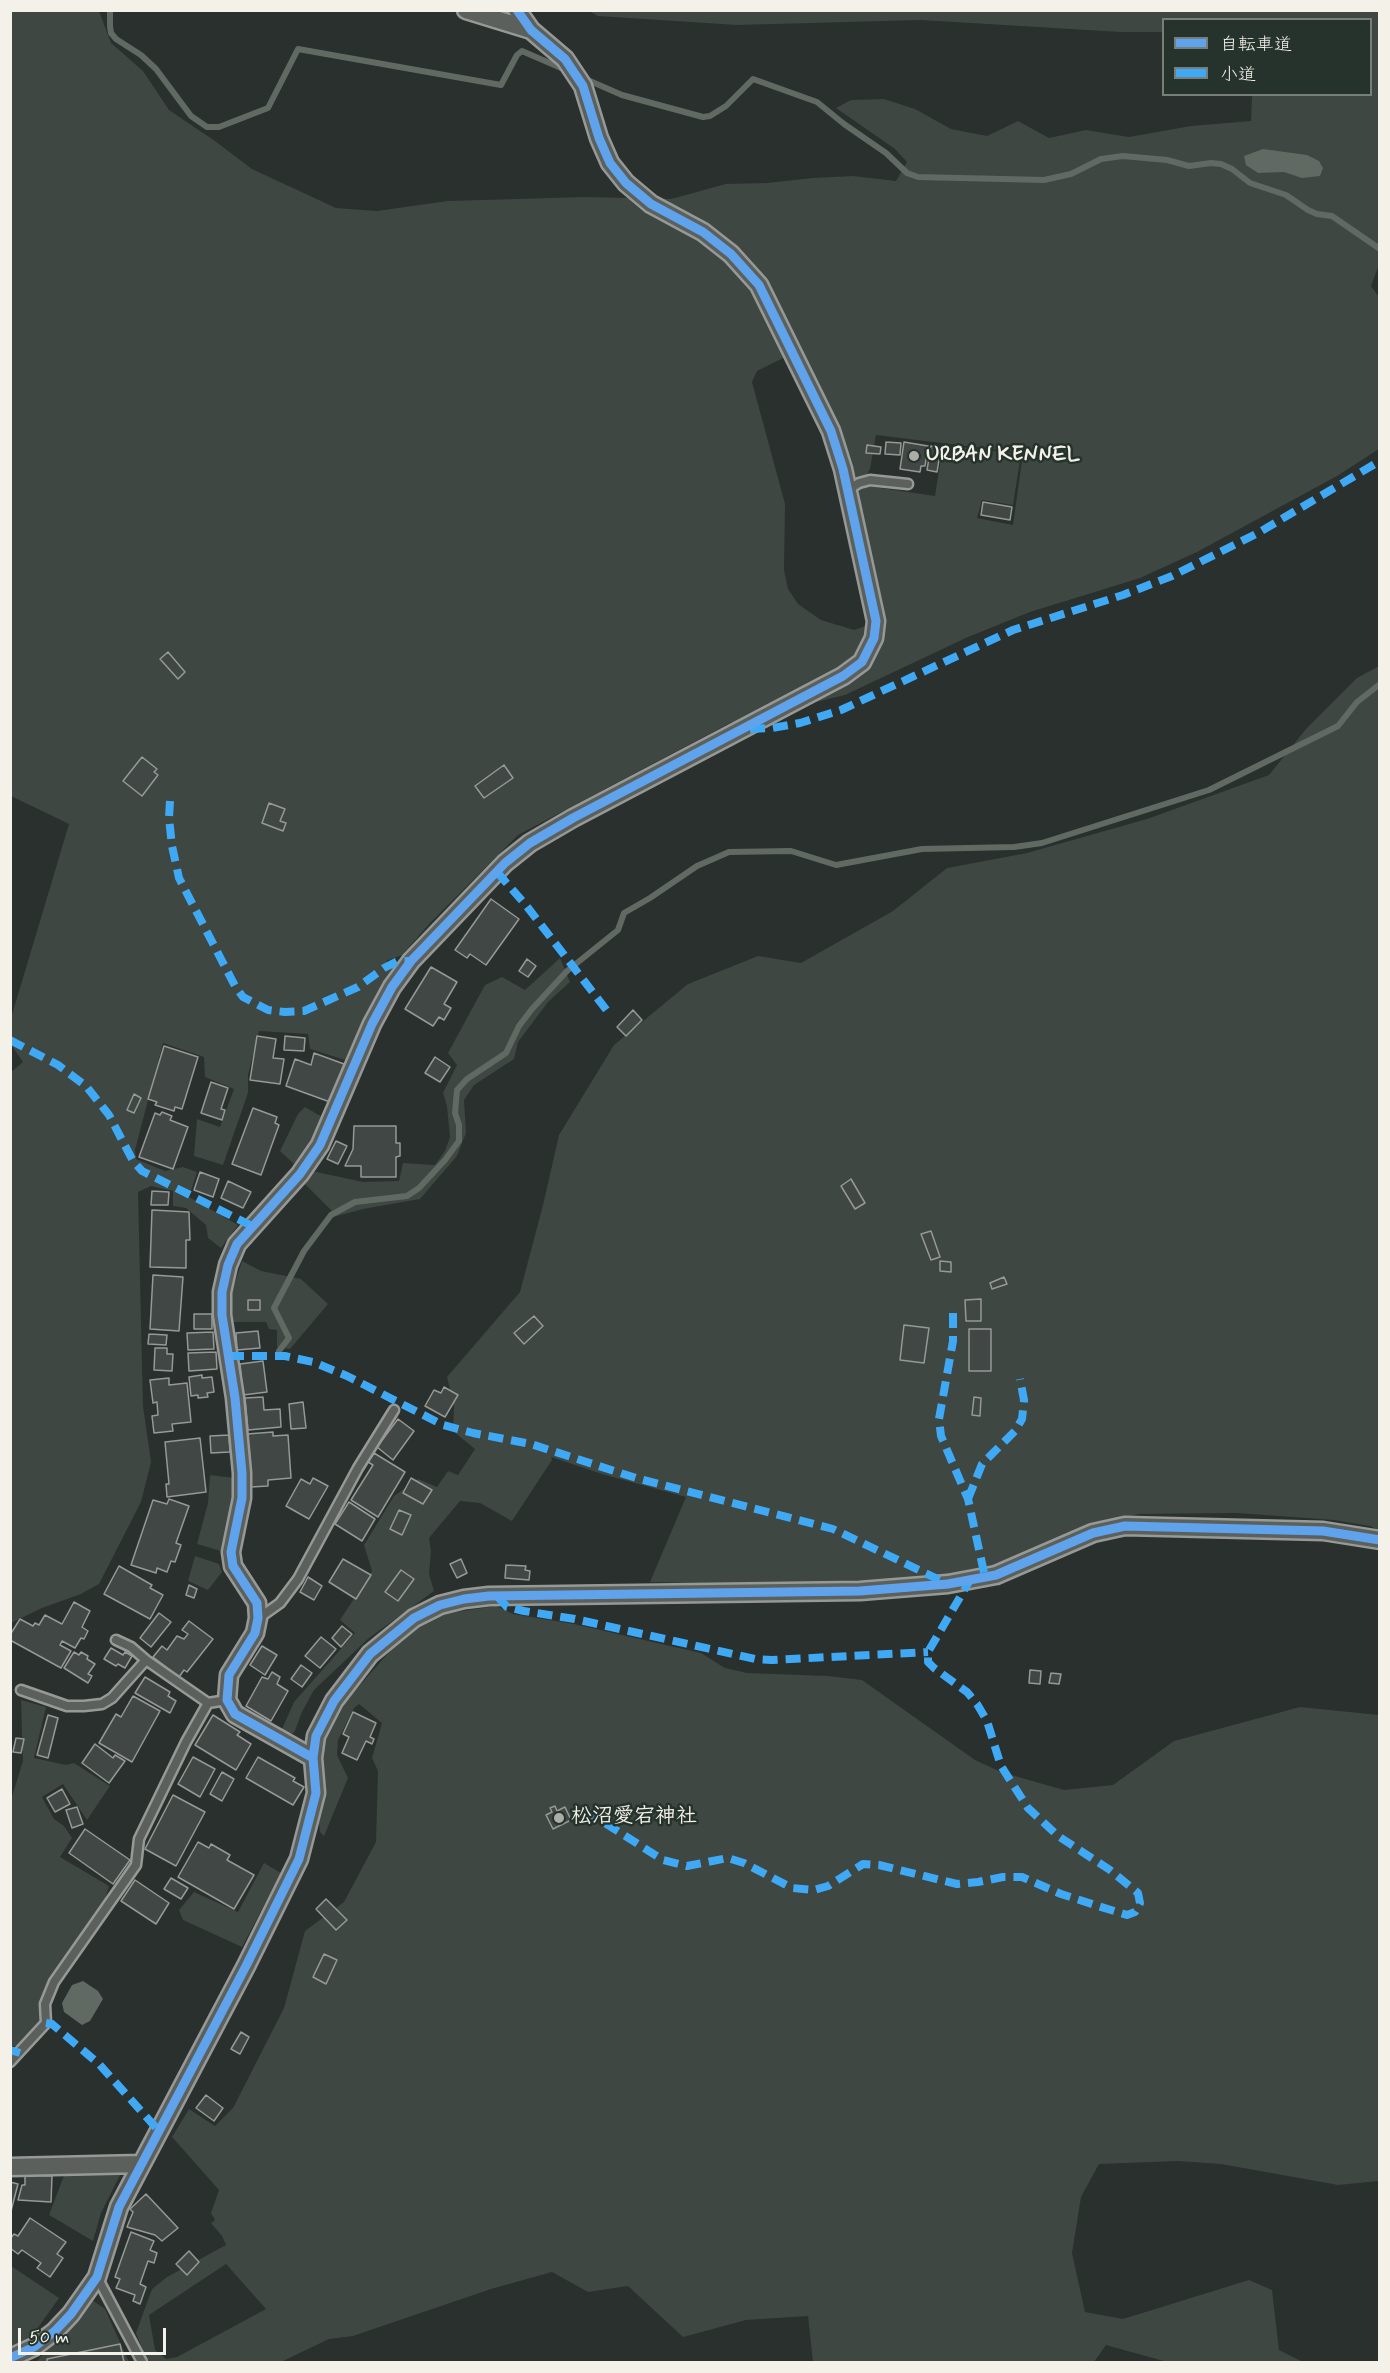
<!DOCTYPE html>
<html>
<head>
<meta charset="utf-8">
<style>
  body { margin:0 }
  #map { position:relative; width:1390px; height:2373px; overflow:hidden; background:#29302d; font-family:Mynerve,"Klee One",sans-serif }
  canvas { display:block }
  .frame { position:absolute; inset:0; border:12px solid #f4f1e8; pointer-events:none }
  .legend { position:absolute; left:1162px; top:18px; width:210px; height:78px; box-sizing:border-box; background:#26332d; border:2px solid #787f78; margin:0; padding:8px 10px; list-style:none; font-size:18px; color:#f4f1e8 }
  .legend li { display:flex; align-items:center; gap:12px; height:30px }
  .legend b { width:30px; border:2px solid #787f78 }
  .scale { position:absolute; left:18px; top:2328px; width:148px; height:27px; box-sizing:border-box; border:3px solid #f4f1e8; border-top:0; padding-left:8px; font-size:18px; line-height:21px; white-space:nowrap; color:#f4f1e8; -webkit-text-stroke:4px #26332d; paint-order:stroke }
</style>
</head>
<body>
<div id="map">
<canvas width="1390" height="2373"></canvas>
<div class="frame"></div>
<ul class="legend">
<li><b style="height:8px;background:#60a3ed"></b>自転車道</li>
<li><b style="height:8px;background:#3fa9f5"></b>小道</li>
</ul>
<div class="scale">50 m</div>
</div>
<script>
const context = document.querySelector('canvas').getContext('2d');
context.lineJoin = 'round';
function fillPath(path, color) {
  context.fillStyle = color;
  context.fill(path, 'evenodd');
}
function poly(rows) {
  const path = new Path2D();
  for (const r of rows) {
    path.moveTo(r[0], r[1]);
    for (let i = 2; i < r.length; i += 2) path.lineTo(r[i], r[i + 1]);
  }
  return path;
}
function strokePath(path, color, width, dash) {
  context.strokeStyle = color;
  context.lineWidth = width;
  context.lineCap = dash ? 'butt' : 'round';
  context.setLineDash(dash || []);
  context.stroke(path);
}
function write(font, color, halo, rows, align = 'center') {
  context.font = font + ' Mynerve,"Klee One",sans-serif';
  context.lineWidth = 5;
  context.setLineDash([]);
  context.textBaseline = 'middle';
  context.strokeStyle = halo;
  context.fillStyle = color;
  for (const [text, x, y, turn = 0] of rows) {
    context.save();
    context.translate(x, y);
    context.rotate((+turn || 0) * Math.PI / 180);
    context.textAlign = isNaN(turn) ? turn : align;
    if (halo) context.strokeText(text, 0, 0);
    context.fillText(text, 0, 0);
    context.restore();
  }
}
fillPath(poly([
  [11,11,99,11,111,43,143,71,169,110,215,141,252,169,336,208,377,211,448,201,585,197,671,199,726,184,767,183,813,178,853,176,896,181,907,162,895,149,836,108,851,100,884,99,915,109,951,129,987,136,1018,121,1049,138,1086,130,1129,137,1191,126,1251,121,1252,95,1370,94,1370,20,1164,20,1163,32,1120,32,921,20,737,25,598,16,589,11,1379,11,1380,262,1371,286,1379,297,1379,449,1337,476,1197,552,1140,578,1030,612,968,637,845,695,730,723,518,835,431,922,402,955,386,961,398,966,362,1023,345,1060,310,1049,308,1034,259,1031,248,1075,248,1093,223,1165,194,1156,197,1119,220,1127,234,1089,205,1077,204,1057,163,1043,135,1150,136,1159,165,1171,183,1167,197,1172,189,1197,238,1225,221,1248,208,1238,206,1225,186,1208,173,1206,173,1191,151,1186,138,1192,143,1406,151,1462,141,1502,99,1584,81,1594,42,1608,11,1623,10,1073,23,1062,11,1045,11,1018,69,824,11,796],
  [785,357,839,432,853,477,866,476,870,469,876,435,1023,453,1013,525,977,518,982,500,1013,505,1021,454,943,445,935,496,867,486,860,490,857,496,880,621,854,630,821,620,798,604,788,589,784,570,785,504,752,382,757,371],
  [1379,666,1379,1530,1370,1526,1334,1520,1237,1513,1139,1514,1078,1529,985,1570,948,1578,782,1585,650,1582,686,1497,602,1474,551,1457,552,1460,512,1521,480,1503,460,1501,429,1538,431,1551,429,1574,434,1591,369,1638,314,1690,302,1712,294,1733,289,1734,282,1729,294,1702,355,1633,340,1620,372,1571,364,1545,394,1496,418,1479,437,1487,448,1471,458,1475,475,1449,453,1431,454,1407,447,1377,520,1292,543,1205,559,1135,614,1045,688,984,758,956,801,963,893,911,947,868,1027,853,1147,819,1269,775,1306,729,1357,678],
  [560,958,570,982,548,1002,518,1042,514,1059,474,1085,464,1100,466,1133,457,1156,420,1199,363,1209,337,1216,304,1183,312,1171,363,1182,399,1181,403,1163,435,1165,445,1151,450,1137,447,1106,443,1093,457,1065,448,1053,485,985,502,977,525,990],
  [305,1107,324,1118,313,1140,294,1164,280,1151,298,1114],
  [242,1261,261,1271,301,1279,328,1304,290,1349,277,1347,277,1330,269,1329,266,1322,232,1322,231,1295],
  [210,1475,234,1478,232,1514,221,1551,197,1544,208,1503],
  [195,1556,219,1564,222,1572,208,1590,188,1581],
  [496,1606,513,1614,574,1624,701,1653,725,1668,747,1673,828,1676,862,1680,975,1760,1001,1772,1064,1790,1113,1785,1174,1741,1300,1707,1379,1715,1379,2181,1338,2185,1221,2164,1178,2161,1099,2164,1081,2197,1072,2253,1085,2312,1123,2319,1249,2280,1272,2290,1279,2350,1303,2362,1167,2362,1106,2345,1094,2362,813,2362,808,2316,746,2320,683,2337,628,2286,588,2292,552,2272,491,2289,353,2336,329,2339,281,2362,152,2362,146,2359,136,2333,152,2289,167,2277,226,2245,222,2236,211,2223,215,2220,211,2213,219,2190,172,2137,189,2109,215,2126,233,2108,284,2008,305,1931,344,1902,376,1842,378,1771,372,1758,382,1723,359,1704,354,1708,338,1740,337,1755,348,1778,324,1836,320,1832,319,1823,322,1797,321,1756,325,1733,352,1694,391,1650,422,1623,449,1613],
  [226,2264,266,2309,177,2357,166,2359,155,2350,149,2315],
  [21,1700,46,1707,34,1758,66,1765,74,1763,110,1786,87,1820,63,1784,42,1797,54,1819,64,1826,72,1838,60,1857,109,1886,105,1899,51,1977,41,1997,40,2023,21,2046,11,2046,10,1803,23,1761],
  [264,1863,281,1873,242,1947,183,1920,179,1910,194,1892,238,1912],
  [65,2173,121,2173,101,2213,93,2241,49,2215],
  [11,2266,59,2298,30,2339,11,2346],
  [92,2300,105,2309,129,2362,36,2362]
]), '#3e4742');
fillPath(poly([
  [1263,149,1307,155,1319,161,1323,168,1320,176,1302,178,1284,172,1258,173,1246,165,1244,156],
  [83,1981,98,1991,103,1999,90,2021,82,2025,64,2012,62,2003,72,1985]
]), '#616963');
strokePath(poly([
  [110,10,110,26,111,33,116,39,141,55,156,69,191,116,207,127,219,127,268,108,298,49,501,85,517,55,522,51,568,71],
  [583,78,622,95,703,117,710,116,726,106,753,79,817,102,844,124,886,153,907,173,918,177,1044,180,1071,174,1101,159,1123,156,1167,160,1189,166,1211,163,1221,164,1232,169,1250,183,1286,195,1308,210,1317,214,1332,216,1380,249],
  [279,1351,289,1338,274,1308,304,1251,331,1215,355,1202,407,1196,419,1188,445,1160,459,1141,459,1125,455,1113,457,1090,467,1079,506,1053,519,1026,532,1009,567,971,618,930,624,913,650,898,697,866,729,852,791,851,836,865,922,849,1014,847,1042,843,1209,790,1338,726,1357,702,1380,684]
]), '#616963', 6);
const building = poly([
  [886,442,901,443,900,455,885,454,886,442],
  [904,442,928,446,925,466,921,466,920,472,900,469,904,442],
  [867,445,881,447,880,454,866,453,867,445],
  [931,446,941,448,937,472,927,470,931,446],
  [983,502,1012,507,1010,520,981,515,983,502],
  [168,652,185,672,178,679,160,659,168,652],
  [142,757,157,769,154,772,158,775,142,796,123,781,142,757],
  [504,765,513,778,484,798,475,786,504,765],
  [269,803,285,809,280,821,286,823,283,831,262,823,269,803],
  [491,899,519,919,486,965,470,954,467,958,455,950,491,899],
  [527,959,536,966,528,977,519,971,527,959],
  [431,967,457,982,444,1004,451,1008,444,1020,439,1017,433,1026,405,1009,431,967],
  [633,1010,642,1020,626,1036,617,1027,633,1010],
  [257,1036,276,1039,273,1058,284,1059,280,1084,250,1080,257,1036],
  [285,1036,305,1038,304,1051,284,1050,285,1036],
  [164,1046,198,1057,182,1109,175,1107,174,1111,155,1105,157,1102,148,1099,164,1046],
  [314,1053,344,1064,330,1102,286,1086,295,1059,311,1065,314,1053],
  [435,1057,450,1067,440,1082,425,1073,435,1057],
  [211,1082,228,1088,221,1109,225,1110,222,1120,201,1113,211,1082],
  [134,1094,141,1098,134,1113,127,1110,134,1094],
  [253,1108,277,1117,275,1123,279,1125,261,1175,232,1164,253,1108],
  [162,1112,172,1116,170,1120,188,1127,173,1169,139,1157,155,1113,160,1115,162,1112],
  [354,1126,396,1126,396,1143,400,1143,400,1156,396,1157,396,1177,361,1177,361,1166,345,1166,353,1149,354,1126],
  [336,1141,347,1146,338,1164,327,1159,336,1141],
  [200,1172,219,1179,213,1197,194,1190,200,1172],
  [851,1179,865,1203,855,1209,841,1186,851,1179],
  [228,1181,251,1192,243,1208,221,1198,228,1181],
  [152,1191,169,1192,168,1205,151,1205,152,1191],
  [152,1210,189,1212,190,1240,186,1240,186,1268,150,1267,152,1210],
  [931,1231,940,1257,931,1260,921,1234,931,1231],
  [940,1261,951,1262,951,1272,940,1271,940,1261],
  [153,1275,183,1277,179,1331,150,1329,153,1275],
  [1004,1277,1007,1284,992,1289,990,1283,1004,1277],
  [981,1299,981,1321,966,1321,965,1300,981,1299],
  [248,1300,260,1300,260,1310,248,1310,248,1300],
  [194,1314,212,1314,212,1329,194,1329,194,1314],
  [534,1316,543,1326,524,1344,514,1333,534,1316],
  [904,1325,929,1328,924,1363,900,1360,904,1325],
  [969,1329,991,1329,991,1371,969,1371,969,1329],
  [258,1331,260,1348,237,1350,236,1333,258,1331],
  [213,1332,214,1349,188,1350,187,1333,213,1332],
  [149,1334,167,1335,166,1345,148,1344,149,1334],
  [155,1348,167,1348,167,1354,173,1354,172,1371,154,1370,155,1348],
  [216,1352,217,1369,189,1371,188,1353,216,1352],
  [263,1361,267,1392,243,1395,240,1364,263,1361],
  [202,1375,202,1378,212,1377,214,1392,207,1393,208,1397,198,1398,198,1395,191,1396,189,1377,202,1375],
  [169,1378,169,1385,187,1383,191,1422,172,1424,173,1431,154,1433,152,1416,158,1415,157,1402,153,1403,150,1380,169,1378],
  [444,1387,458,1395,445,1417,425,1406,434,1390,441,1393,444,1387],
  [263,1397,264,1410,280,1409,281,1427,248,1430,245,1398,263,1397],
  [974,1397,981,1398,980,1416,972,1415,974,1397],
  [303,1402,306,1428,291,1429,289,1404,303,1402],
  [398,1419,414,1431,393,1460,377,1447,398,1419],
  [273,1432,273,1436,288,1435,291,1478,268,1480,268,1486,251,1487,247,1434,273,1432],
  [229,1435,230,1452,211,1453,210,1436,229,1435],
  [200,1438,206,1492,167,1497,166,1484,169,1484,165,1442,200,1438],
  [374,1453,405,1472,378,1517,351,1500,373,1465,368,1462,374,1453],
  [313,1478,328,1486,309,1519,286,1506,301,1479,310,1484,313,1478],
  [411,1478,432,1490,423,1504,403,1493,411,1478],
  [169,1499,189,1506,176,1543,181,1545,175,1562,171,1561,167,1572,157,1568,156,1573,131,1565,153,1500,167,1504,169,1499],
  [349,1502,375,1519,362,1541,335,1524,349,1502],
  [399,1510,411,1515,402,1535,390,1529,399,1510],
  [343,1559,371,1575,356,1599,329,1582,343,1559],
  [461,1559,467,1573,457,1578,450,1564,461,1559],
  [506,1565,526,1566,525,1570,530,1571,529,1580,505,1578,506,1565],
  [119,1566,152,1585,150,1588,163,1595,150,1619,104,1594,119,1566],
  [401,1570,414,1579,398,1601,385,1592,401,1570],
  [308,1577,322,1586,314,1600,300,1592,308,1577],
  [189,1585,197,1589,194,1598,186,1595,189,1585],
  [74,1602,90,1611,82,1627,88,1631,84,1639,81,1638,75,1648,62,1641,60,1645,71,1651,61,1668,10,1640,10,1635,20,1619,33,1626,35,1623,39,1625,45,1615,62,1624,74,1602],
  [159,1613,171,1622,151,1647,140,1638,159,1613],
  [189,1621,213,1639,187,1672,184,1670,179,1677,153,1657,162,1646,167,1650,177,1636,184,1639,188,1634,182,1630,189,1621],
  [342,1626,352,1634,341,1647,332,1638,342,1626],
  [321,1637,336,1649,320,1668,305,1656,321,1637],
  [262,1646,277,1655,265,1675,250,1665,262,1646],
  [111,1648,123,1655,125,1652,132,1656,125,1668,118,1664,116,1666,104,1659,111,1648],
  [74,1652,79,1655,81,1652,88,1656,87,1659,95,1664,88,1674,92,1676,88,1683,64,1668,74,1652],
  [301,1665,312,1673,302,1687,291,1679,301,1665],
  [1030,1670,1041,1671,1040,1684,1029,1683,1030,1670],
  [272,1672,280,1677,277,1684,288,1691,271,1721,246,1706,262,1677,268,1679,272,1672],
  [1051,1673,1061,1674,1059,1684,1049,1683,1051,1673],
  [145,1677,170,1692,168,1696,176,1701,170,1713,135,1693,145,1677],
  [133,1696,160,1711,132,1762,99,1743,116,1714,121,1717,133,1696],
  [353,1712,376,1723,370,1737,374,1739,372,1744,366,1741,357,1760,342,1753,349,1737,343,1734,353,1712],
  [48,1715,58,1718,48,1758,37,1755,48,1715],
  [213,1715,240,1732,237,1735,251,1744,236,1770,195,1745,213,1715],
  [16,1738,24,1739,21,1753,13,1752,16,1738],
  [95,1744,113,1758,115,1755,125,1761,109,1783,82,1763,95,1744],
  [193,1757,215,1769,200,1797,178,1784,193,1757],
  [258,1757,295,1778,293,1781,304,1787,293,1805,246,1778,258,1757],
  [222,1772,234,1779,222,1801,210,1794,222,1772],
  [62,1789,70,1804,55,1812,47,1798,62,1789],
  [173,1795,205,1812,176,1866,145,1849,173,1795],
  [555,1806,557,1811,565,1807,571,1820,553,1829,546,1815,552,1812,550,1808,555,1806],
  [77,1807,83,1824,72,1828,66,1810,77,1807],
  [85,1829,130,1860,113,1884,69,1853,85,1829],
  [198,1842,209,1848,211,1844,230,1855,227,1860,254,1875,234,1909,178,1877,198,1842],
  [171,1878,188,1888,181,1899,164,1889,171,1878],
  [135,1880,169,1903,156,1924,121,1901,135,1880],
  [326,1899,347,1920,336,1930,316,1909,326,1899],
  [324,1954,337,1960,326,1984,313,1977,324,1954],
  [241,2032,249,2037,240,2054,231,2049,241,2032],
  [206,2095,223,2108,214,2121,196,2108,206,2095],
  [25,2175,52,2176,51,2202,18,2200,22,2185,25,2185,25,2175],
  [10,2182,18,2184,10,2215,10,2182],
  [146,2194,178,2228,162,2241,155,2235,127,2227,133,2212,130,2209,146,2194],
  [30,2218,66,2242,57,2254,63,2258,50,2277,37,2268,41,2263,22,2250,18,2254,10,2248,10,2239,14,2234,18,2236,30,2218],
  [131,2232,154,2241,150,2250,157,2253,154,2263,148,2261,140,2284,146,2287,140,2304,133,2301,135,2295,116,2288,120,2279,115,2277,131,2232],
  [189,2251,199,2262,187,2275,176,2264,189,2251],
  [120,2344,124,2362,47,2362,47,2359,120,2344]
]);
fillPath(building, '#414744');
strokePath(building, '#969996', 1.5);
const service = poly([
  [848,490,859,483,870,480,908,484],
  [259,1618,280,1603,298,1579,358,1468,394,1410],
  [116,1640,131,1647,146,1660,208,1703,227,1700],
  [21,1690,67,1706,84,1706,102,1704,112,1698,146,1660],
  [10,2062,46,2023,45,2004,54,1982,136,1865,139,1839,186,1742,208,1703],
  [97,2277,142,2362]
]);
const minor = poly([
  [466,10,531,30],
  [313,1758,235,1714,227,1700,229,1675,255,1633,258,1618,257,1603,233,1566,231,1552,242,1498,242,1473,235,1398,222,1315,222,1292,228,1265,237,1244,300,1174,320,1145,372,1024,392,987,411,961,505,863,530,843,573,818,843,676,862,662,874,638,876,621,843,469,831,431,759,285,731,254,703,232,651,204,626,183,610,163,599,138,583,86,565,59,531,30,517,10],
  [10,2167,141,2164],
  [10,2358,34,2347,55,2331,71,2314,97,2277,119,2207,246,1966,299,1859,316,1793,313,1758,316,1736,334,1701,370,1654,414,1618,440,1605,464,1599,489,1596,860,1591,948,1584,996,1575,1093,1533,1125,1526,1323,1531,1380,1540]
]);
strokePath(service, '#969996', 13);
strokePath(minor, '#969996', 21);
strokePath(service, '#5c605c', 8);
strokePath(minor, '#5c605c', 16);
strokePath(poly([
  [750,729,772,728,800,723,841,710,1013,630,1123,595,1172,576,1258,533,1380,461],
  [170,801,169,818,172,846,179,878,235,986,243,997,268,1010,285,1012,304,1011,358,987,384,968,398,961,411,961],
  [497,872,525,904,608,1012],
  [10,1040,58,1065,86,1086,109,1115,133,1161,142,1171,252,1226],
  [953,1313,953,1341,939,1419,941,1436,968,1499,985,1577],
  [229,1356,285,1356,313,1362,347,1376,443,1425,473,1433,531,1444,636,1478,833,1529,944,1582],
  [968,1499,982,1464,1015,1431,1022,1419,1024,1400,1020,1379],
  [497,1596,507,1607,524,1611,575,1619,755,1659,772,1660,928,1652],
  [586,1811,663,1860,687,1866,728,1858,744,1863,792,1888,814,1890,828,1886,863,1864,879,1865,957,1884,978,1882,1003,1877,1022,1877,1061,1894,1098,1906,1127,1915,1135,1912,1140,1903,1138,1893,1110,1870,1058,1836,1028,1808,1001,1766,987,1721,977,1704,967,1692,934,1668,928,1662,928,1652,970,1580],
  [46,2023,52,2024,99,2064,159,2131],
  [10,2050,20,2053]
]), '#3fa9f5', 8, [15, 8]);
strokePath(poly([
  [313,1758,235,1714,227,1700,229,1675,255,1633,258,1618,257,1603,233,1566,231,1552,242,1498,242,1473,235,1398,222,1315,222,1292,228,1265,237,1244,300,1174,320,1145,372,1024,392,987,411,961,505,863,530,843,573,818,843,676,862,662,874,638,876,621,843,469,831,431,759,285,731,254,703,232,651,204,626,183,610,163,599,138,583,86,565,59,531,30,517,10],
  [10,2358,34,2347,55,2331,71,2314,97,2277,119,2207,246,1966,299,1859,316,1793,313,1758,316,1736,334,1701,370,1654,414,1618,440,1605,464,1599,489,1596,860,1591,948,1584,996,1575,1093,1533,1125,1526,1323,1531,1380,1540]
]), '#60a3ed', 9);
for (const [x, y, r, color] of [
  [914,456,6,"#adada7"],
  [559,1818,6,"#adada7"]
]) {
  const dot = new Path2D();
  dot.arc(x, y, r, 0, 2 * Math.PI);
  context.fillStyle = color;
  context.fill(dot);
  strokePath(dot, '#26332d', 2);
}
write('bold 21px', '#f4f1e8', '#26332d', [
  ["URBAN KENNEL",926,456],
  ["松沼愛宕神社",571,1818]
], 'left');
</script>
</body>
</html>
